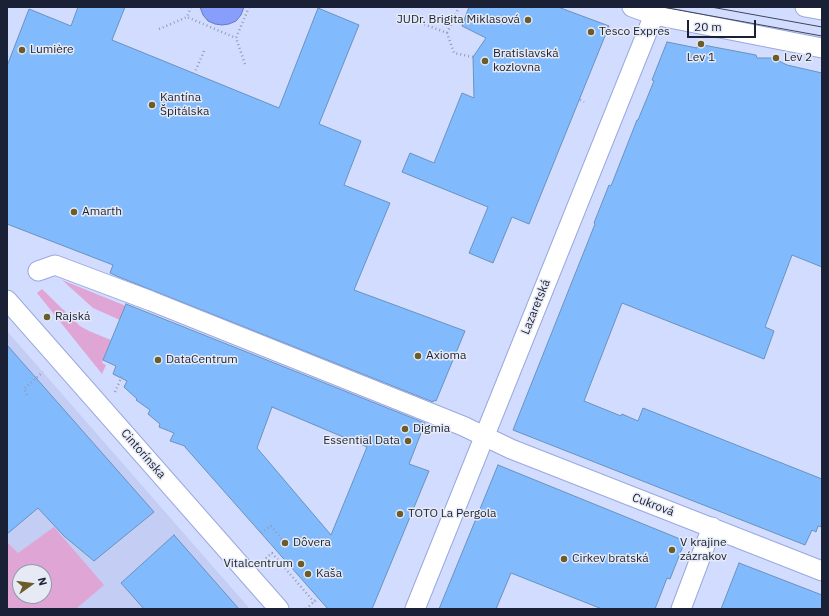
<!DOCTYPE html>
<html>
<head>
<meta charset="utf-8">
<style>
  body { margin:0 }
  #map { position:relative; width:829px; height:616px; overflow:hidden; background:#d2dcfe; font-family:"IBM Plex Sans",sans-serif }
  canvas { display:block }
  .frame { position:absolute; inset:0; border:8px solid #1a2035; pointer-events:none }
  .north { position:absolute; left:12px; top:564px; width:40px; height:40px; box-sizing:border-box; background:#e6eaf5; border:1px solid #9499a8; border-radius:50%; rotate:76deg; font-size:11px; font-weight:700; line-height:16px; text-align:center; color:#1a2035 }
  .north::after { content:''; display:block; margin:auto; width:14px; height:18px; background:#6c5c2a; clip-path:polygon(50% 0,100% 100%,50% 72%,0 100%) }
  .scale { position:absolute; left:687px; top:20px; width:69px; height:18px; box-sizing:border-box; border:2px solid #1a2035; border-top:0; padding-left:5px; font-size:12px; line-height:14px; white-space:nowrap; color:#1a2035; -webkit-text-stroke:3px #e6eaf5; paint-order:stroke }
</style>
</head>
<body>
<div id="map">
<canvas width="829" height="616"></canvas>
<div class="frame"></div>
<div class="north">N</div>
<div class="scale">20 m</div>
</div>
<script>
const context = document.querySelector('canvas').getContext('2d');
context.lineJoin = 'round';
function fillPath(path, color) {
  context.fillStyle = color;
  context.fill(path, 'evenodd');
}
function poly(rows) {
  const path = new Path2D();
  for (const r of rows) {
    path.moveTo(r[0], r[1]);
    for (let i = 2; i < r.length; i += 2) path.lineTo(r[i], r[i + 1]);
  }
  return path;
}
function strokePath(path, color, width, dash) {
  context.strokeStyle = color;
  context.lineWidth = width;
  context.lineCap = dash ? 'butt' : 'round';
  context.setLineDash(dash || []);
  context.stroke(path);
}
function write(font, color, halo, rows, align = 'center') {
  context.font = font + ' "IBM Plex Sans",sans-serif';
  context.lineWidth = 3;
  context.setLineDash([]);
  context.textBaseline = 'middle';
  context.strokeStyle = halo;
  context.fillStyle = color;
  for (const [text, x, y, turn = 0] of rows) {
    context.save();
    context.translate(x, y);
    context.rotate((+turn || 0) * Math.PI / 180);
    context.textAlign = isNaN(turn) ? turn : align;
    if (halo) context.strokeText(text, 0, 0);
    context.fillText(text, 0, 0);
    context.restore();
  }
}
fillPath(poly([
  [7,331,250,609,18,609,7,596],
  [20,572,44,572,44,596,20,596]
]), '#c4cef5');
fillPath(poly([
  [62,280,126,306,120,320,93,308],
  [42,289,80,326,89,331,111,340,102,363,106,365,102,374,37,293],
  [54,527,104,585,76,609,7,609,7,542,18,553],
  [20,572,44,572,44,596,20,596]
]), '#dfa6d5');
const water = poly([
  [200,7,244,7,241,15,236,21,229,24,222,25,215,24,208,21,203,15,200,7]
]);
fillPath(water, '#889efd');
strokePath(water, '#6778c1', 1);
const building = poly([
  [78,7,125,7,112,40,279,108,318,8,359,25,319,124,361,141,344,185,390,203,354,290,465,331,436,401,434,400,433,402,119,277,110,273,113,265,7,224,7,66,29,9,71,26,78,7],
  [469,7,558,7,609,26,529,224,512,217,493,263,469,253,488,207,402,172,410,153,434,163,462,93,474,98,473,57,486,38,462,26,469,7],
  [667,42,697,48,698,44,756,55,757,58,773,58,787,65,822,73,822,267,792,255,765,327,774,331,764,359,622,303,584,401,621,416,622,414,638,421,643,408,822,479,822,527,818,526,816,532,812,530,805,545,513,430,595,224,594,223,609,185,611,186,637,120,638,120,654,81,652,80,667,42],
  [126,304,425,423,409,464,429,471,372,609,328,609,185,447,185,446,170,441,174,433,159,427,160,424,148,414,150,410,136,400,137,399,124,387,127,381,113,374,116,366,103,360,126,304],
  [272,407,367,447,331,535,257,448,272,407],
  [7,345,154,512,94,561,64,536,38,508,7,534,7,345],
  [498,465,685,541,670,579,667,578,655,609,602,609,511,573,496,609,439,609,498,465],
  [174,535,239,609,144,609,121,583,174,535],
  [739,563,822,595,822,609,721,609,739,563]
]);
fillPath(building, '#81bbfd');
strokePath(building, '#6a91bf', 1);
const street = poly([
  [632,7,654,15,822,48],
  [805,7,822,10],
  [38,271,55,265,151,301,463,426,511,449,822,571],
  [7,300,279,609],
  [415,609,654,15,661,7],
  [681,609,712,527]
]);
strokePath(street, '#99a8df', 21);
strokePath(poly([
  [191,7,187,17,236,38],
  [413,20,447,33,454,53,473,57],
  [159,29,187,17],
  [447,33,459,7],
  [7,57,10,58],
  [245,64,236,38,249,7],
  [194,74,205,49],
  [580,100,584,102],
  [115,392,122,376],
  [27,395,24,389,43,372],
  [261,533,271,526,285,543],
  [263,561,272,553,314,602],
  [306,609,318,598]
]), '#929bb8', 2.5, [1, 3]);
strokePath(street, '#fff', 19);
strokePath(poly([
  [662,7,822,36],
  [711,7,822,27]
]), '#3d445b', 1);
for (const [x, y, r, color] of [
  [528,20,4,"#6c5c2a"],
  [591,32,4,"#6c5c2a"],
  [701,44,4,"#6c5c2a"],
  [22,50,4,"#6c5c2a"],
  [776,58,4,"#6c5c2a"],
  [485,61,4,"#6c5c2a"],
  [152,105,4,"#6c5c2a"],
  [74,212,4,"#6c5c2a"],
  [47,317,4,"#6c5c2a"],
  [418,356,4,"#6c5c2a"],
  [158,360,4,"#6c5c2a"],
  [405,429,4,"#6c5c2a"],
  [408,441,4,"#6c5c2a"],
  [400,514,4,"#6c5c2a"],
  [285,543,4,"#6c5c2a"],
  [672,550,4,"#6c5c2a"],
  [564,559,4,"#6c5c2a"],
  [301,564,4,"#6c5c2a"],
  [308,574,4,"#6c5c2a"]
]) {
  const dot = new Path2D();
  dot.arc(x, y, r, 0, 2 * Math.PI);
  context.fillStyle = color;
  context.fill(dot);
  strokePath(dot, '#e6eaf5', 1.5);
}
write('12px', '#1a2035', '#e6eaf5', [
  ["JUDr. Brigita Miklasová",520,20,"right"],
  ["Tesco Expres",599,32],
  ["Lumière",30,50],
  ["Bratislavská",493,54],
  ["kozlovna",493,68],
  ["Lev 1",701,58,"center"],
  ["Lev 2",784,58],
  ["Kantína",160,98],
  ["Špitálska",160,112],
  ["Amarth",82,212],
  ["Rajská",55,317],
  ["Axioma",426,356],
  ["DataCentrum",166,360],
  ["Digmia",413,429],
  ["Essential Data",400,441,"right"],
  ["TOTO La Pergola",408,514],
  ["Dôvera",293,543],
  ["V krajine",680,543],
  ["zázrakov",680,557],
  ["Cirkev bratská",572,559],
  ["Vitalcentrum",293,564,"right"],
  ["Kaša",316,574]
], 'left');
write('12px', '#1a2035', '#e6eaf5', [
  ["Lazaretská",536,307,-68],
  ["Cintorínska",143,454,49],
  ["Cukrová",653,505,21]
]);
</script>
</body>
</html>
